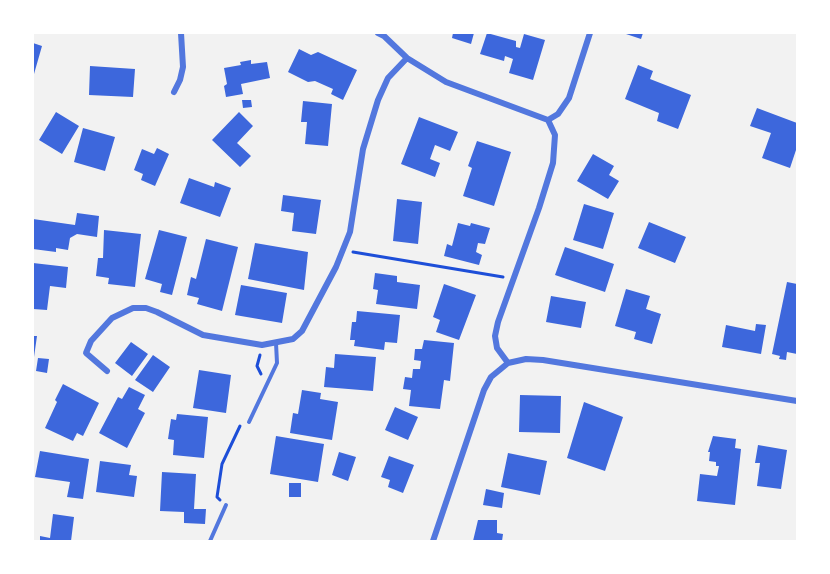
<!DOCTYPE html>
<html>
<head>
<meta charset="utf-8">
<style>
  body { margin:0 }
  #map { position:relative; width:830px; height:574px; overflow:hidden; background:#f2f2f2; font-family:"Noto Sans",sans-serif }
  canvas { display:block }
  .frame { position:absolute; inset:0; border:34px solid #fff; pointer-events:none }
</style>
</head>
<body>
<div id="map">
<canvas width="830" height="574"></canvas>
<div class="frame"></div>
</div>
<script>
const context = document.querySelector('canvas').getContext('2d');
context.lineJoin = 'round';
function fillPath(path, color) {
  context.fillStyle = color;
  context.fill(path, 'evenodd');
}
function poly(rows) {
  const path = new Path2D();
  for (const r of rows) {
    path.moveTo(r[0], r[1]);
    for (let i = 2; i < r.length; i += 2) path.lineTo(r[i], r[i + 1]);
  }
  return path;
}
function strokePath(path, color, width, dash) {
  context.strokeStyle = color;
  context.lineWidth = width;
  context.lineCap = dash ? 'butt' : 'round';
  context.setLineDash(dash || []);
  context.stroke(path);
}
fillPath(poly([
  [453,33,474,33,471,44,452,38],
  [487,33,516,41,516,47,520,48,524,34,545,40,533,80,509,73,513,59,505,56,504,61,480,54],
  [623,33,643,33,641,39],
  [33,43,42,46,34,74,33,74],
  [299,49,311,55,318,52,357,70,343,100,331,94,333,89,315,81,308,82,288,72],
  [251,60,251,64,267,62,270,78,241,84,243,94,226,97,224,86,227,84,224,68,241,65,240,62],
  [638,65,653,71,650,79,691,95,678,129,657,121,659,113,625,99],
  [90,66,135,69,133,97,89,95],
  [242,100,251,100,252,107,243,108],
  [303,101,332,104,328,146,305,144,307,122,301,122],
  [757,108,797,123,797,147,790,168,762,158,771,133,750,126],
  [56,112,79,126,62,154,39,140],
  [239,112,253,126,237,143,251,156,240,167,212,140],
  [419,117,458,132,450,151,435,145,430,159,440,163,435,177,401,164],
  [83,128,115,137,105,171,74,162],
  [477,141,511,152,494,206,463,196,472,168,468,166],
  [157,148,169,154,155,186,141,180,143,174,134,170,142,149,154,154],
  [593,154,614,166,609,175,619,181,608,199,577,181],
  [189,178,214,187,215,182,231,188,220,217,180,203],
  [283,195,321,200,316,234,292,231,294,213,281,211],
  [397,199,422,202,418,244,393,241],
  [584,204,614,213,603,249,573,240],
  [77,213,99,216,97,237,77,234,70,238,68,250,56,248,56,252,33,249,33,219,75,225],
  [649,222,686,237,675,263,638,248],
  [458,223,470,226,471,223,490,228,485,244,478,243,476,252,482,255,479,265,444,256,447,244,452,246],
  [104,230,141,234,135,287,108,284,109,278,96,276,98,258,103,258],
  [159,230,187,237,172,295,160,292,162,284,145,279],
  [206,239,238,247,222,311,197,304,199,298,187,295,191,277,196,279],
  [255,243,308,252,304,290,248,279],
  [565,247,614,264,605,292,555,275],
  [33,263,68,267,66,288,50,286,47,310,33,309],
  [375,273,397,276,397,282,420,285,417,309,376,304,378,290,373,289],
  [787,282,797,284,797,354,787,352,786,360,779,359,780,356,772,354],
  [444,284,476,295,459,340,436,332,440,320,433,317],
  [241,285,287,293,282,323,235,315],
  [626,289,650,296,646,309,661,314,652,344,634,339,636,332,615,326],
  [551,296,586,302,581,328,546,322],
  [357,311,400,315,397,343,385,342,384,350,354,346,355,340,350,340,352,322,356,322],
  [756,324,766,325,761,354,722,347,726,325,755,331],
  [33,336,37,336,34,357,33,357],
  [424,340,454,343,450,381,444,380,440,409,409,406,411,390,403,389,405,377,412,378,413,369,420,369,421,361,414,360,415,349,422,349],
  [131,342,148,354,132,376,115,363],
  [335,354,376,357,373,391,324,387,326,367,334,368],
  [153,355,170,367,153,392,135,380],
  [38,358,49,359,47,373,36,371],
  [199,370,231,375,226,413,193,408],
  [63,384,99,403,83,436,77,433,73,441,45,428,57,402,55,400],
  [129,387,145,395,138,409,145,413,127,448,99,433,118,397,122,399],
  [302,390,321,393,320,399,338,402,332,440,290,433,293,413,298,414],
  [520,395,561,396,560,433,519,432],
  [584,402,623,417,605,471,567,458],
  [395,407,418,417,408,440,385,430],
  [177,414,208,417,204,458,173,455,174,440,168,439,171,419,176,420],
  [276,436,324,444,318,482,270,474],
  [713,436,736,439,735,448,741,449,735,505,697,501,700,474,717,476,719,466,716,466,716,462,709,461,710,452,708,452],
  [758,445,787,450,781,489,757,486,760,463,755,463],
  [40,451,89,459,83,499,67,497,70,482,35,477],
  [339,452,356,457,348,481,332,475],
  [508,453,547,461,540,495,501,487],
  [389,456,414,465,403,493,388,487,390,480,381,477],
  [100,461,131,465,129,475,137,476,134,497,96,492],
  [162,472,196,474,194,509,206,509,205,524,184,523,184,512,160,511],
  [289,483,301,483,301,497,289,497],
  [486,489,504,493,502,508,483,505],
  [53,514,74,517,71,541,40,541,40,536,50,538],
  [478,520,497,520,497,533,503,534,502,541,473,541]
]), '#3d67dc');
strokePath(poly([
  [353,252,503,277],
  [260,355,257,366,261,374],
  [220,500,217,497,222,464,240,426]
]), '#1d4ed8', 3);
strokePath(poly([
  [249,422,277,363,276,343],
  [210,541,226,505]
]), '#5277de', 4);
strokePath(poly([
  [378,33,384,36,407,58,446,82,548,120],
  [174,92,180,80,183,67,181,33],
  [508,363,526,359,543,360,797,401],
  [107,371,86,353,91,341,112,318,133,308,146,308,157,312,203,335,262,345,293,339,302,331,336,267,350,232,363,149,378,100,388,78,407,58],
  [433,541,484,390,491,377,508,363,497,348,495,336,498,322,539,208,553,163,555,135,548,120,558,114,569,98,590,33]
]), '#5277de', 6);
</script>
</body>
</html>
